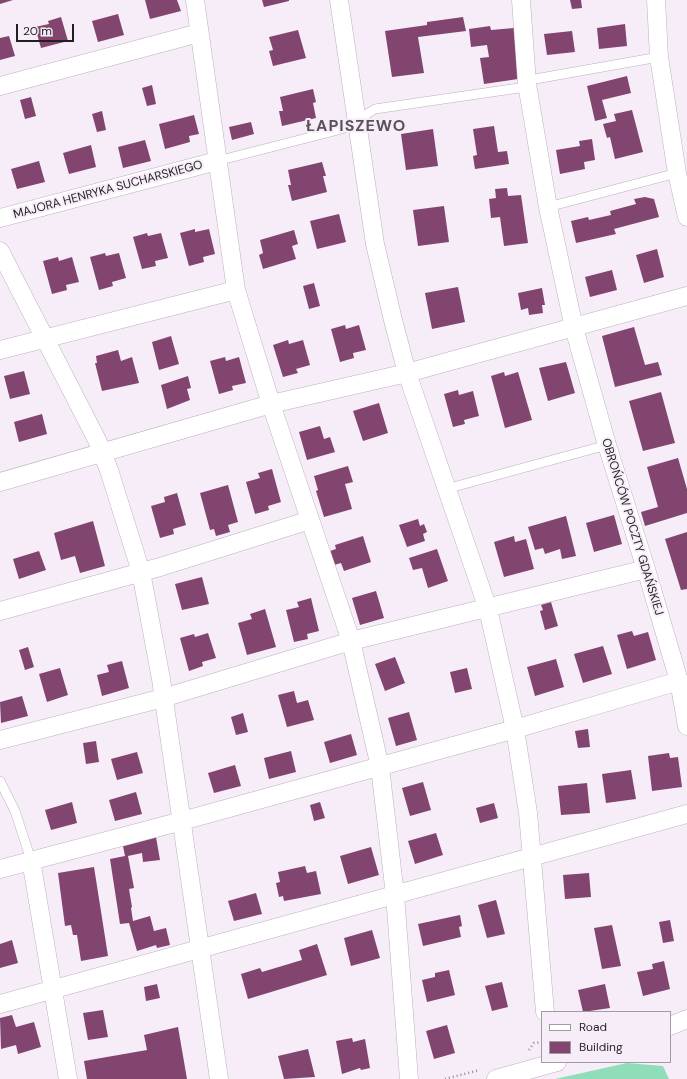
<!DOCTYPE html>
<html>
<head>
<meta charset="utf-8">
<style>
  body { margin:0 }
  #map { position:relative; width:687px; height:1079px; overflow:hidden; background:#f7edf9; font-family:"DM Sans",sans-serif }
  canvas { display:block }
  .legend { position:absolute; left:541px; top:1011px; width:130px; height:52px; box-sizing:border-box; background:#f7edf9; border:1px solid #a29ba3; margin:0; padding:5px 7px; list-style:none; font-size:12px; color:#221f23 }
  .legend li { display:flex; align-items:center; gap:8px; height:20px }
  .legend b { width:20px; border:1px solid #a29ba3 }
  .scale { position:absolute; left:16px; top:24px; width:58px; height:18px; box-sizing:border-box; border:2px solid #221f23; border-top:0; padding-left:5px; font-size:12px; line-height:14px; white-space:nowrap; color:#221f23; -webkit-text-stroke:3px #f7edf9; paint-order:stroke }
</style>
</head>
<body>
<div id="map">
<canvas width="687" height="1079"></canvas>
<ul class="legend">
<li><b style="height:5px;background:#fff"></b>Road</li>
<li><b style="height:11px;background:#82456f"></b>Building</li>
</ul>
<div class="scale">20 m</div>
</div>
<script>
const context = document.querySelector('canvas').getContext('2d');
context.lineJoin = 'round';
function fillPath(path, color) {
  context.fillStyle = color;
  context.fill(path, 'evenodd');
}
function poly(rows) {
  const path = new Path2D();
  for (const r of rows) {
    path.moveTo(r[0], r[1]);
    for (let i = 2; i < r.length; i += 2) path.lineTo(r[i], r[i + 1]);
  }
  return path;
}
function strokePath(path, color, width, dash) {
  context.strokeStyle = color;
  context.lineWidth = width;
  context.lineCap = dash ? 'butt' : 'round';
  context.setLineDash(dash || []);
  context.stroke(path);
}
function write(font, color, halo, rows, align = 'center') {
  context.font = font + ' "DM Sans",sans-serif';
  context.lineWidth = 4;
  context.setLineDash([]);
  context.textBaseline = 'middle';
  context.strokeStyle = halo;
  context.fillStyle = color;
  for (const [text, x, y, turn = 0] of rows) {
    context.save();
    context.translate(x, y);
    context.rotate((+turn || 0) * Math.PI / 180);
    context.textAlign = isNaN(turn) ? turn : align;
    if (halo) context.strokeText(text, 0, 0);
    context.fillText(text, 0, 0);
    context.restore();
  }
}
fillPath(poly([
  [627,1063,663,1066,669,1079,555,1079]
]), '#8fddb9');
fillPath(poly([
  [0,0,13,0,0,4],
  [145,0,177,0,181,11,150,19],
  [262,0,289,0,289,1,264,7],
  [570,0,581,0,582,8,572,9],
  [118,14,124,35,98,42,92,21],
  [61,17,68,41,41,48,35,27,49,24,48,21],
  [463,17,466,31,418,37,424,73,392,77,385,31,427,25,427,22],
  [625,24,627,46,599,49,597,28],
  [490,26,491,30,514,28,518,79,484,84,480,58,489,57,487,45,471,47,469,29],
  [298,30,306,58,273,66,269,51,273,50,269,37],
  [572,31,575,52,547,55,544,34],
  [9,36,15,56,0,60,0,38],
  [627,76,631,93,602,100,607,118,595,121,587,86],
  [152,85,156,104,147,106,142,88],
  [313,89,316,102,313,103,316,118,282,126,279,111,283,111,280,97],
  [31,97,36,116,25,119,20,100],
  [632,110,643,152,615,159,610,137,607,138,603,124,616,121,614,114],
  [102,111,106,130,97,132,92,114],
  [194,115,199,134,189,136,190,142,165,149,159,124],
  [251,122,254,134,232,140,229,127],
  [494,126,498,152,507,151,509,164,475,169,473,156,477,155,473,129],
  [433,129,438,166,406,170,401,134],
  [592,139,595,160,584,162,585,169,560,174,556,150,580,146,579,141],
  [145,140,151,161,123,168,118,147],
  [91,145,96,167,69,174,63,153],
  [39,161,45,182,17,189,11,169],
  [322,162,326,176,323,176,327,192,292,201,288,185,291,185,288,170],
  [507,188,508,196,521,195,528,243,504,246,500,217,491,218,489,199,496,198,495,189],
  [645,197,654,199,659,217,614,229,616,234,576,243,571,221,588,217,589,220,611,215,610,211,636,204,634,199],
  [444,206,449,242,418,246,413,210],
  [339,214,346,242,317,249,310,221],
  [195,229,195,232,209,229,215,254,203,257,204,262,189,266,180,233],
  [294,230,298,244,292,246,296,259,263,269,259,255,263,253,260,240],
  [147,233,148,236,161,233,168,258,155,261,156,266,142,269,133,237],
  [657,249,664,277,644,283,636,255],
  [105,253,106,256,119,253,126,278,112,282,113,286,99,290,90,257],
  [58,257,59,261,72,257,79,282,66,285,67,290,52,294,43,261],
  [612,270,617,290,590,297,585,277],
  [314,283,320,306,309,309,303,286],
  [458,287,465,322,432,329,425,293],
  [542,288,545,305,542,305,543,313,529,315,528,308,521,310,518,293],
  [345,325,346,329,359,325,366,350,353,353,354,358,340,362,331,329],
  [634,327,645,365,658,362,662,375,615,387,602,336],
  [171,336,179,364,159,370,152,342],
  [288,340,289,344,303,340,310,365,296,369,298,373,283,377,273,345],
  [118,350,121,361,132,357,139,383,102,391,95,363,97,363,96,356],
  [225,357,226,361,239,357,246,383,232,386,233,390,219,394,210,361],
  [566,362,575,393,548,401,539,368],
  [24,371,30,394,10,399,4,376],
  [504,372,505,376,518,372,532,420,505,428,491,376],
  [188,376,191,388,187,389,190,400,167,409,161,385],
  [458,390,459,395,473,391,479,416,464,420,465,424,453,427,444,394],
  [661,392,675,443,643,451,629,401],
  [379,403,388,433,363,441,353,411],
  [42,414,47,434,19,442,14,422],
  [320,426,324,439,330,437,335,452,307,460,299,432],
  [678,458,687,489,687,513,645,526,641,512,658,507,647,467],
  [348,466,353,482,345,484,352,509,324,517,316,491,318,490,314,476],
  [272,469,281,502,268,506,269,510,255,514,246,482,260,478,258,473],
  [228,485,238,522,228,525,230,532,216,536,214,529,210,530,200,493],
  [177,493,186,525,173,529,174,534,160,538,151,506,165,502,164,497],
  [614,515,622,544,594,552,586,523],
  [566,516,576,556,562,559,560,549,545,554,543,548,535,550,528,527],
  [418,519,420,526,424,524,427,532,423,534,425,541,407,547,399,525],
  [93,521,105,566,80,573,75,556,61,560,54,533],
  [687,532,687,589,681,590,665,539],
  [363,536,371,562,344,571,341,563,334,565,330,551,336,549,335,545],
  [514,536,515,542,526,539,534,569,504,577,494,542],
  [437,549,448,581,428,588,422,568,413,570,409,558],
  [39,551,46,570,19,579,13,559],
  [202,577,209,604,182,610,175,584],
  [376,591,384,618,360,625,352,598],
  [311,598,319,631,307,634,308,639,294,642,286,610,299,607,297,602],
  [551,602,558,626,545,630,540,611,543,610,541,605],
  [265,609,276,647,247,655,238,623,252,619,250,614],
  [632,631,634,636,648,632,656,660,627,669,617,635],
  [208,633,216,658,202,662,203,666,189,671,180,638,194,634,195,637],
  [603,646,612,674,583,683,574,654],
  [28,647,34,667,25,670,19,650],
  [395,657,405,683,385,691,375,664],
  [556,659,564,687,535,696,527,667],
  [122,661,129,688,102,696,97,675,109,672,107,665],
  [60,668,68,695,47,702,39,674],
  [467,668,472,689,455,693,450,672],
  [294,691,297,703,308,700,314,720,287,727,278,695],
  [22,696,28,716,1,723,0,702],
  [409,712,417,740,396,746,388,718],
  [243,713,248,732,236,735,231,717],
  [588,729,590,747,578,748,575,731],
  [351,734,357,755,330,763,324,742],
  [96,741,99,762,86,764,83,743],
  [291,751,296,772,269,779,264,758],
  [137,752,143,773,117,780,111,759],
  [669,753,670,758,678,757,682,787,652,791,648,756],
  [235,765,241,786,214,793,208,773],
  [631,770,636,799,606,803,602,774],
  [423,782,431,810,410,816,402,788],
  [587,783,590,813,561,815,558,786],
  [136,792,142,814,115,821,109,800],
  [72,802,77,823,51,830,45,810],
  [320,802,325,818,314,821,310,805],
  [494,803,498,818,480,823,476,808],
  [436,833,443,855,415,864,408,841],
  [156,837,160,860,143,862,142,853,128,856,134,888,129,889,132,907,131,908,133,921,150,916,154,931,166,928,170,945,157,948,156,945,137,951,129,923,120,924,110,859,125,856,123,846],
  [371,847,379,875,348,884,340,856],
  [305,866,307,873,316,871,321,894,284,901,283,896,279,897,276,883,280,882,278,872],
  [94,867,108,956,81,961,77,935,73,935,71,925,65,926,58,873],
  [589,873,591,897,565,899,563,875],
  [256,893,262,914,234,921,228,901],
  [496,900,505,934,487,938,478,905],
  [460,915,462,926,459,927,461,937,423,946,418,924],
  [670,920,674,941,663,943,659,922],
  [612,925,621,966,602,969,594,928],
  [372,930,380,958,351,966,344,938],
  [12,940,18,963,0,968,0,944],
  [317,944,327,975,248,999,241,974,260,968,262,972,302,960,299,950],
  [664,961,670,989,643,996,637,972,653,969,652,964],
  [449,970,455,995,427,1002,422,980,435,977,435,973],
  [502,982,508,1007,492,1011,485,986],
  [157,984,160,998,146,1001,144,987],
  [605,984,610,1008,583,1012,578,990],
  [103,1010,108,1037,88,1040,83,1013],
  [12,1015,16,1027,34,1022,41,1047,18,1054,16,1045,1,1049,0,1018],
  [447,1025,455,1053,434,1059,426,1031],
  [178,1027,187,1079,87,1079,84,1061,147,1050,144,1035],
  [352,1038,353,1042,365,1039,370,1068,361,1070,360,1068,342,1074,336,1041],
  [308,1049,315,1077,284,1079,278,1056]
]), '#82456f');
const lane = poly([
  [217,161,342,129,375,109,519,88,535,79,659,57],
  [548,207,677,173],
  [446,489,607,445],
  [0,781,15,811,31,860]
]);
const street = poly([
  [195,0,236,290,271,404,351,641,380,767,395,895,409,1079],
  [339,0,375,244,393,320,407,373,488,609,515,729,528,813,545,1012],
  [521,0,527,84,548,207,574,328,607,445,646,569,679,681,687,726],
  [656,0,659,57,677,173,687,217],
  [0,86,199,33],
  [0,218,217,161],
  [0,251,97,440,109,470,141,572,161,679,219,1079],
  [0,350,236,290],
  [0,482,271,404,407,373,687,296],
  [0,611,160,567,310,520],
  [0,740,163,698,351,641,646,569],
  [31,860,68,1079],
  [0,869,182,821,515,729,679,681],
  [0,1004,687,814],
  [670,1026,687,1019],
  [496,1079,557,1062]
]);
strokePath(lane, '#bab1bc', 10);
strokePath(street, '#bab1bc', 19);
strokePath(poly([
  [529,1050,534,1043,542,1042],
  [445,1079,480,1070]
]), '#928b93', 2.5, [1, 3]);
strokePath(lane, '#fff', 9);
strokePath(street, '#fff', 18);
write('12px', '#221f23', '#f7edf9', [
  ["MAJORA HENRYKA SUCHARSKIEGO",108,190,-15],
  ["OBROŃCÓW POCZTY GDAŃSKIEJ",632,527,73]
]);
context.letterSpacing = '1px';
write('bold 16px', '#59515b', '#f7edf9', [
  ["ŁAPISZEWO",356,127]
]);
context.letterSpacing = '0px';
</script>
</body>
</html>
